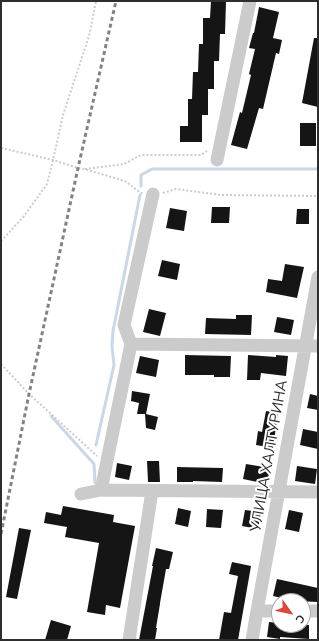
<!DOCTYPE html>
<html>
<head>
<meta charset="utf-8">
<style>
  body { margin:0 }
  #map { position:relative; width:319px; height:641px; overflow:hidden; background:#fff; font-family:Mulish,sans-serif }
  canvas { display:block }
  .frame { position:absolute; inset:0; border:2px solid #2e2e2e; pointer-events:none }
  .north { position:absolute; left:271px; top:593px; width:40px; height:40px; box-sizing:border-box; background:#fff; border:1px solid #ababab; border-radius:50%; rotate:123deg; font-size:11px; font-weight:700; line-height:16px; text-align:center; color:#2e2e2e }
  .north::after { content:''; display:block; margin:auto; width:14px; height:18px; background:#db4839; clip-path:polygon(50% 0,100% 100%,50% 72%,0 100%) }
</style>
</head>
<body>
<div id="map">
<canvas width="319" height="641"></canvas>
<div class="frame"></div>
<div class="north">С</div>
</div>
<script>
const context = document.querySelector('canvas').getContext('2d');
context.lineJoin = 'round';
function poly(rows) {
  const path = new Path2D();
  for (const r of rows) {
    path.moveTo(r[0], r[1]);
    for (let i = 2; i < r.length; i += 2) path.lineTo(r[i], r[i + 1]);
  }
  return path;
}
function strokePath(path, color, width, dash) {
  context.strokeStyle = color;
  context.lineWidth = width;
  context.lineCap = dash ? 'butt' : 'round';
  context.setLineDash(dash || []);
  context.stroke(path);
}
function fillPath(path, color) {
  context.fillStyle = color;
  context.fill(path, 'evenodd');
}
function write(font, color, halo, rows, align = 'center') {
  context.font = font + ' Mulish,sans-serif';
  context.lineWidth = 4;
  context.setLineDash([]);
  context.textBaseline = 'middle';
  context.strokeStyle = halo;
  context.fillStyle = color;
  for (const [text, x, y, turn = 0] of rows) {
    context.save();
    context.translate(x, y);
    context.rotate((+turn || 0) * Math.PI / 180);
    context.textAlign = isNaN(turn) ? turn : align;
    if (halo) context.strokeText(text, 0, 0);
    context.fillText(text, 0, 0);
    context.restore();
  }
}
strokePath(poly([
  [141,186,141,175,152,169,318,169],
  [51,416,94,464,95,483],
  [96,445,114,365,112,346,113,331,140,195]
]), '#c9d7e9', 3);
fillPath(poly([
  [211,1,226,1,225,34,220,34,219,61,214,61,214,89,208,89,208,115,202,115,202,142,180,142,180,126,188,126,188,99,192,99,193,72,198,72,199,44,203,44,203,18,210,18],
  [259,7,279,12,273,38,282,40,279,54,276,53,263,109,259,108,247,149,231,145,240,112,242,113,251,75,249,74,255,49,249,48,253,33,254,33],
  [314,38,318,38,318,107,302,103],
  [300,123,316,123,316,146,300,146],
  [212,207,230,207,229,223,211,223],
  [170,208,187,211,184,231,166,228],
  [297,209,309,209,309,224,296,224],
  [162,260,180,264,177,280,158,276],
  [285,264,304,267,297,298,266,292,268,279,282,281],
  [149,309,166,313,160,336,143,332],
  [236,315,252,315,251,335,205,334,206,318,236,319],
  [277,317,294,320,291,335,274,332],
  [185,355,231,356,230,377,214,377,214,375,185,375],
  [248,355,276,357,276,355,288,356,286,376,261,373,260,380,247,380],
  [140,356,159,360,156,377,136,373],
  [132,391,150,394,146,414,158,417,155,430,146,428,145,414,137,414,139,403,131,401],
  [310,394,318,396,318,410,307,408],
  [266,411,278,413,273,448,256,445,258,431,262,432],
  [303,429,318,432,318,449,300,445],
  [147,461,159,461,160,482,148,482],
  [117,463,132,466,129,480,115,477],
  [246,464,270,468,267,484,243,479],
  [297,466,317,469,315,484,295,481],
  [177,467,223,468,222,482,193,481,193,482,177,482],
  [63,506,114,515,113,522,135,526,120,608,106,605,105,615,87,612,99,543,65,537,67,527,44,523,46,512,61,515],
  [178,508,191,511,188,527,175,524],
  [207,509,223,510,221,528,206,527],
  [245,510,261,512,258,529,242,526],
  [289,510,303,513,299,532,285,529],
  [19,528,31,530,17,599,6,597],
  [156,548,173,552,169,569,166,569,160,603,160,604,156,628,157,628,155,640,139,640,153,566,152,566],
  [232,562,251,566,238,640,219,640,224,612,231,613,238,576,229,574],
  [277,579,318,588,318,602,296,601,273,596],
  [51,620,71,626,67,640,45,640],
  [269,622,279,623,279,625,309,625,309,639,280,637,280,639,267,637]
]), '#151515');
strokePath(poly([
  [1,148,53,160,78,168,84,169,125,181,141,193,143,193],
  [85,169,124,164,141,155,201,155,207,151],
  [163,193,176,189,221,195,318,196],
  [1,241,5,237,24,216,47,184,53,160,63,115,89,36,96,1],
  [1,364,29,394,97,456]
]), '#cbcbcb', 2, [2, 2]);
strokePath(poly([
  [217,160,250,1],
  [131,344,318,346],
  [101,490,131,344,124,325,153,194],
  [81,494,101,490,318,492],
  [257,611,279,611],
  [303,611,318,611],
  [129,640,152,491],
  [252,640,257,611,318,277]
]), '#cbcbcb', 13);
strokePath(poly([
  [1,534,29,394,78,168,116,1]
]), '#838383', 3, [4, 3]);
write('15px', '#2e2e2e', '#fff', [
  ["УЛИЦА ХАЛТУРИНА",269,456,-80]
]);
</script>
</body>
</html>
